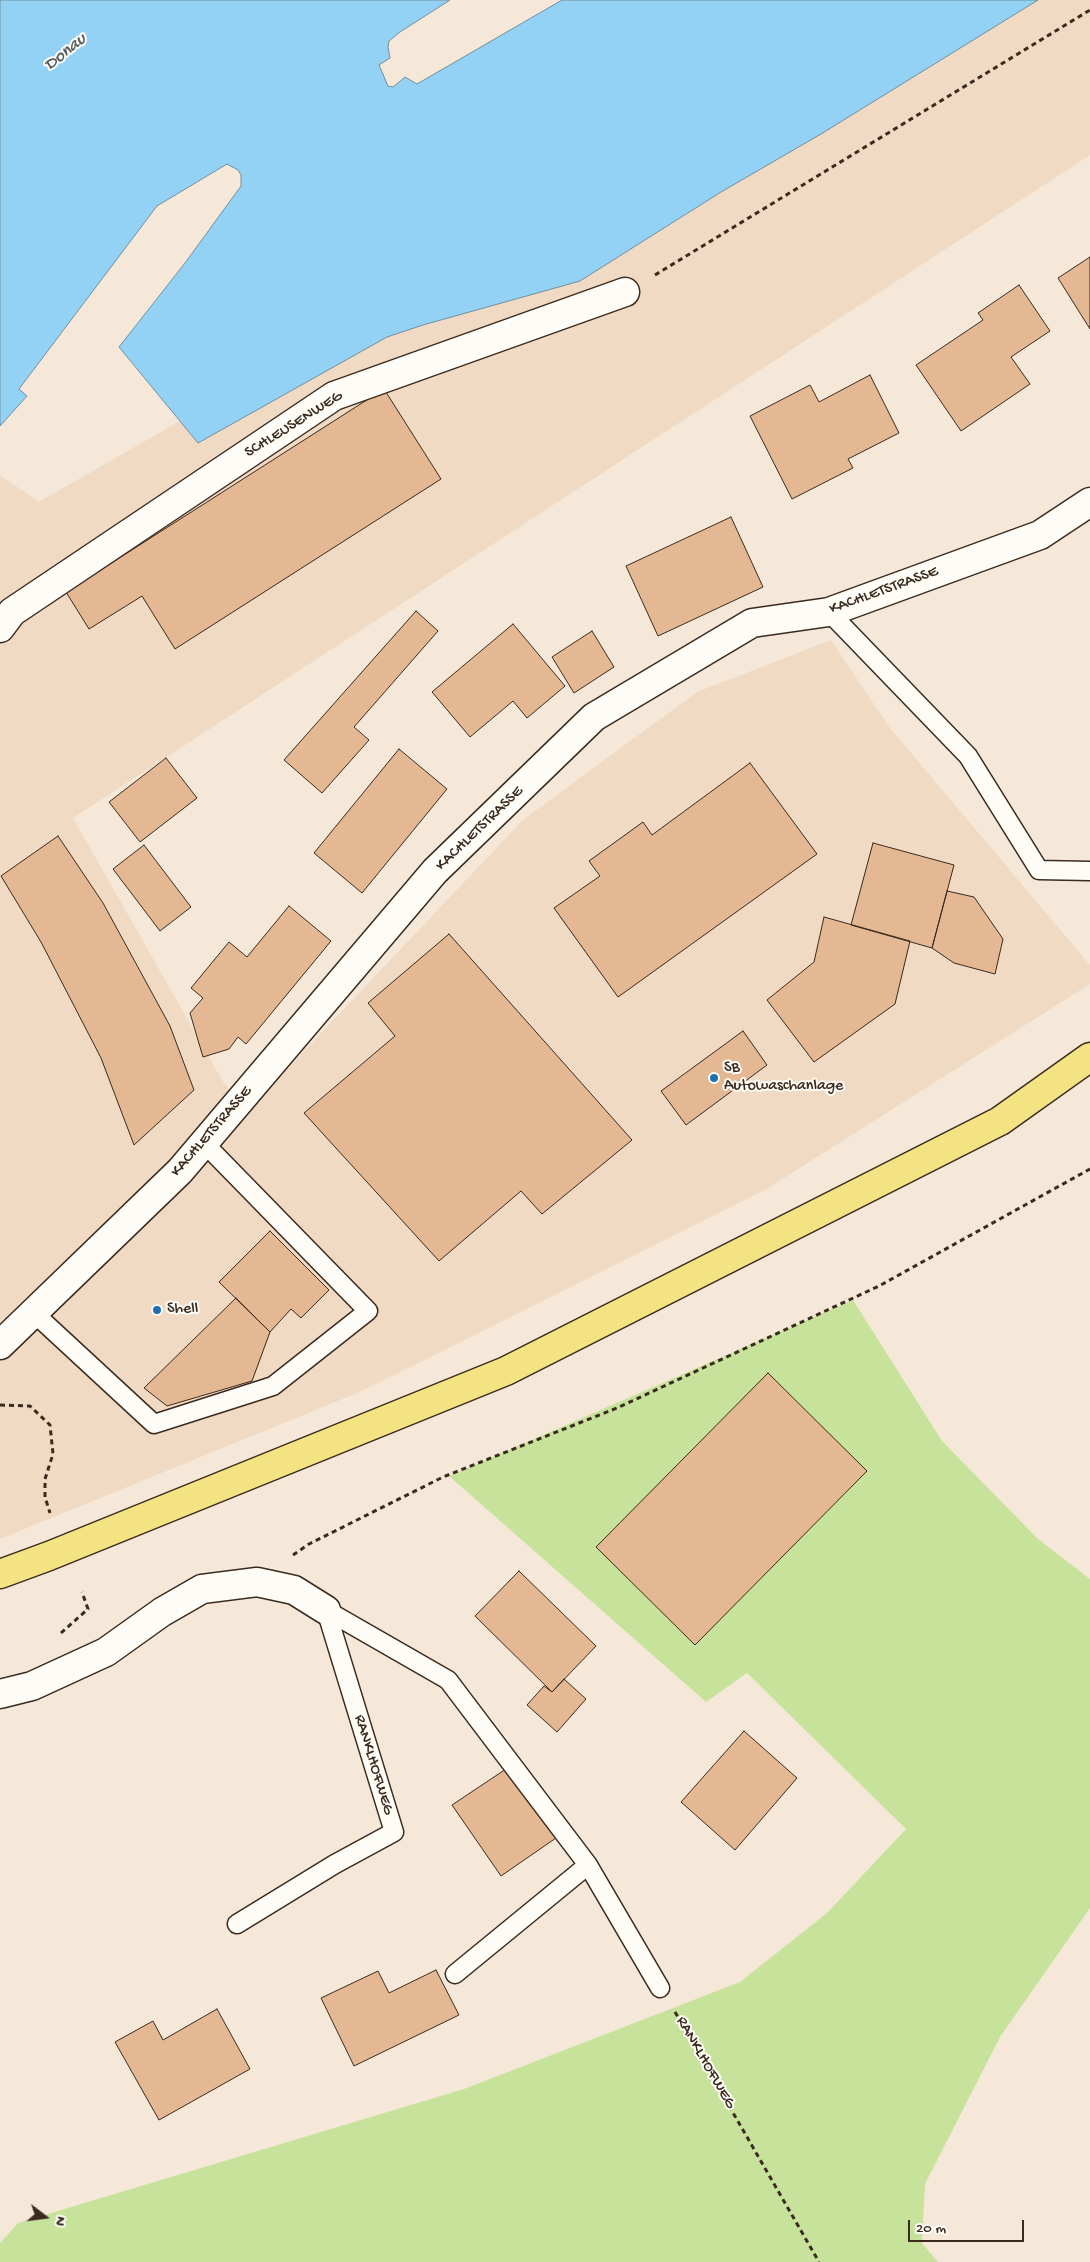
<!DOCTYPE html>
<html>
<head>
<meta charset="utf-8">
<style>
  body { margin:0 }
  #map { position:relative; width:1090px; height:2262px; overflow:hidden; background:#f5e8d9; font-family:"Gochi Hand",sans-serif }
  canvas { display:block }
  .north { position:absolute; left:20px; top:2192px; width:50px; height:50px; -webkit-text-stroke:4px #fdfcf7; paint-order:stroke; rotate:105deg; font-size:14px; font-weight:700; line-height:20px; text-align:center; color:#3b2a1e }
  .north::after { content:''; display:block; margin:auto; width:18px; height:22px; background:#3b2a1e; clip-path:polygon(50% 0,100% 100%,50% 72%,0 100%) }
  .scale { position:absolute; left:908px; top:2220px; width:116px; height:22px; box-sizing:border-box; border:2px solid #3b2a1e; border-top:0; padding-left:6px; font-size:15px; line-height:18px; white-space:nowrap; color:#3b2a1e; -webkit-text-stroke:4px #fdfcf7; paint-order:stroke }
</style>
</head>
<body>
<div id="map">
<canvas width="1090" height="2262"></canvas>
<div class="north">N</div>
<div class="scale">20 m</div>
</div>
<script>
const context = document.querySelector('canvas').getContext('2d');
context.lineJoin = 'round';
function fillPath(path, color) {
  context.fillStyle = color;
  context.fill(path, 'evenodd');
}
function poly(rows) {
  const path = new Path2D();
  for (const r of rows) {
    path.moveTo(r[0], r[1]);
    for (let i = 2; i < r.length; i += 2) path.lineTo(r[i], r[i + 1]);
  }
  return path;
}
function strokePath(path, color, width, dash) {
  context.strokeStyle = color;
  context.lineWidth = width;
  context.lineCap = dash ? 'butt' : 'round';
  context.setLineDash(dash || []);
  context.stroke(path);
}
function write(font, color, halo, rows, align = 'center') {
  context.font = font + ' "Gochi Hand",sans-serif';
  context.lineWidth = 4;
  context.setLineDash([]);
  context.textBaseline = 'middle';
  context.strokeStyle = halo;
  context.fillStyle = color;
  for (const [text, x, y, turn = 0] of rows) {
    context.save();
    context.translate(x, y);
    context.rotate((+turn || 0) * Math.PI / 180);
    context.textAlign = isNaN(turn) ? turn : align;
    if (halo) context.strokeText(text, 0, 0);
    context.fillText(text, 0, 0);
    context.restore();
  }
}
fillPath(poly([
  [988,0,1090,0,1090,155,73,818,222,1080,246,1112,524,819,697,692,831,640,890,728,1090,965,1090,984,765,1190,362,1391,0,1539,0,475,39,502,326,337]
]), '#f0dac4');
fillPath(poly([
  [853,1300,942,1441,1038,1539,1090,1579,1090,1908,1000,2037,925,2184,922,2243,938,2262,0,2262,0,2243,18,2223,464,2089,740,1982,827,1913,906,1829,747,1673,706,1702,449,1476]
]), '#c7e39b');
const water = poly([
  [0,0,450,0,400,32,389,41,388,47,390,58,379,65,388,86,393,87,405,77,417,84,562,0,1038,0,821,134,721,192,580,281,423,325,387,337,198,443,119,347,185,263,241,186,241,175,238,170,227,164,157,206,19,389,27,396,0,426,0,0]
]);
fillPath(water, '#94d2f5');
strokePath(water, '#708f9f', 1);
const building = poly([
  [1090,257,1090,329,1058,278,1090,257],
  [1019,285,1050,331,1011,357,1030,384,961,431,916,365,983,320,978,313,1019,285],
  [870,375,899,433,848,459,853,468,792,499,750,416,810,385,819,402,870,375],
  [384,389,441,479,175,649,142,596,89,629,66,592,384,389],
  [731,517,763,587,658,636,626,566,731,517],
  [416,611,438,631,354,727,369,740,322,793,284,760,416,611],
  [513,624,565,686,527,718,513,701,470,737,432,692,513,624],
  [592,631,614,667,574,693,552,657,592,631],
  [399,749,447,789,362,893,314,853,399,749],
  [166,758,197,798,140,842,109,802,166,758],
  [750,763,817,854,618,997,554,908,600,876,589,861,643,822,652,835,750,763],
  [58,836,103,903,170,1026,194,1090,134,1145,101,1058,41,942,1,876,58,836],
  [873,843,954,865,932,948,851,925,873,843],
  [144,845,191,907,160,931,113,869,144,845],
  [947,891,974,897,1003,939,995,974,954,963,932,948,947,891],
  [289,906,331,941,246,1044,238,1037,229,1049,203,1057,190,1013,203,998,191,988,229,942,247,957,289,906],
  [824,917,910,941,895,1004,814,1062,767,1000,814,962,824,917],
  [449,934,632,1140,542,1214,521,1191,439,1261,304,1113,395,1036,368,1003,449,934],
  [743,1031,767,1065,686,1125,661,1091,743,1031],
  [270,1231,329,1290,301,1318,291,1309,270,1332,219,1282,270,1231],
  [236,1298,270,1332,252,1381,167,1406,144,1388,236,1298],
  [768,1373,867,1471,695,1645,596,1547,768,1373],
  [519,1571,596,1646,552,1692,475,1616,519,1571],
  [564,1679,586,1699,557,1732,527,1705,544,1686,552,1692,564,1679],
  [744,1731,797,1778,735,1850,681,1802,744,1731],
  [509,1767,556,1838,501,1876,452,1805,509,1767],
  [436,1970,459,2015,354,2066,321,1998,378,1971,389,1993,436,1970],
  [217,2009,250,2069,159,2120,115,2042,153,2021,163,2040,217,2009]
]);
fillPath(building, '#e3b893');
strokePath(building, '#3b2a1e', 1);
const lane = poly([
  [829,612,968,756,1039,870,1090,871],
  [34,1313,154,1424,273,1386,368,1311,204,1143],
  [326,1610,448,1680,588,1865,660,1988],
  [237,1924,335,1864,394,1832,326,1610],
  [455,1974,588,1865]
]);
const street = poly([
  [0,628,12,612,334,396,625,292],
  [0,1345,180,1171,435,871,594,717,752,623,829,612,1040,535,1090,502],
  [0,1694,32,1686,106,1652,162,1612,202,1589,257,1582,294,1590,326,1610]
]);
const primary = poly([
  [0,1574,49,1556,506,1371,1000,1121,1090,1057]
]);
strokePath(lane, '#3b2a1e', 21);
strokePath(street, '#3b2a1e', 31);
strokePath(primary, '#3b2a1e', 31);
strokePath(poly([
  [655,275,1090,10],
  [0,1405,30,1406,50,1425,53,1454,45,1479,45,1497,50,1513],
  [293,1555,309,1544,443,1477,617,1408,879,1286,1090,1169],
  [61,1633,88,1609,82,1592],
  [675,2012,819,2262]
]), '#3b2a1e', 3, [5, 4]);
strokePath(lane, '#fdfcf7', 18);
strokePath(street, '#fdfcf7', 28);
strokePath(primary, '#f4e382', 28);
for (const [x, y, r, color] of [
  [714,1078,5,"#1f6fb2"],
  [157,1310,5,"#1f6fb2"]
]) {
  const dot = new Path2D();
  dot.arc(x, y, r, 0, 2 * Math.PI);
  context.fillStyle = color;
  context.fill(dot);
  strokePath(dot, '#fdfcf7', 2);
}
write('16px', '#3b2a1e', '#fdfcf7', [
  ["SCHLEUSENWEG",294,425,-32],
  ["KACHLETSTRASSE",884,591,-20],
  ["KACHLETSTRASSE",480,829,-44],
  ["KACHLETSTRASSE",212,1132,-49],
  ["RANKLHOFWEG",373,1765,73],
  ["RANKLHOFWEG",705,2063,60]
]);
write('16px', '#3b2a1e', '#fdfcf7', [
  ["SB",724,1069],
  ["Autowaschanlage",724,1087],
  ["Shell",167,1310]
], 'left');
write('italic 18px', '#565c5e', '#fdfcf7', [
  ["Donau",66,53,-39]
]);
</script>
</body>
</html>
